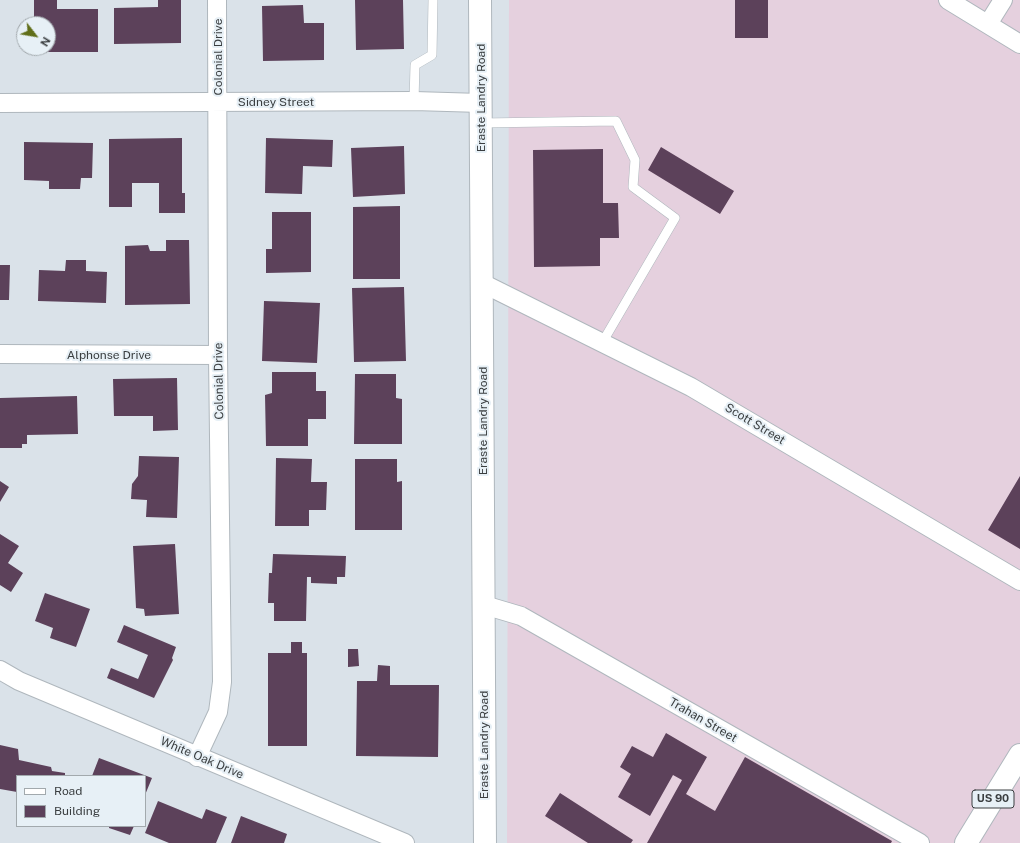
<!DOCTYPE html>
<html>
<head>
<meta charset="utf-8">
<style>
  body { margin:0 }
  #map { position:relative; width:1020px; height:843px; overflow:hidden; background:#dae2e9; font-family:"Public Sans",sans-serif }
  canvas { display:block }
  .legend { position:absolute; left:16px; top:775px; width:130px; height:52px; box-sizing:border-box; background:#e7f0f6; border:1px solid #a2a9ad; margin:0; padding:5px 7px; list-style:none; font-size:12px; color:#3a3e40 }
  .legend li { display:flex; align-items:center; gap:8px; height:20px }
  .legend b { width:20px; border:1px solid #a2a9ad }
  .north { position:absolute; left:16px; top:16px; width:40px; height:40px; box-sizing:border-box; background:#e7f0f6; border:1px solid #a2a9ad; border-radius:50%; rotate:121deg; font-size:11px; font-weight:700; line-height:16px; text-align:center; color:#3a3e40 }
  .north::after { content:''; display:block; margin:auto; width:14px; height:18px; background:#606e19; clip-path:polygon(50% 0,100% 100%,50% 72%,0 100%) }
</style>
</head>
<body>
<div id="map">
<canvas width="1020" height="843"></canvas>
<ul class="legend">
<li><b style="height:5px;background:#fff"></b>Road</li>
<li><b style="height:11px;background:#5c415a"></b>Building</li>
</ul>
<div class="north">N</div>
</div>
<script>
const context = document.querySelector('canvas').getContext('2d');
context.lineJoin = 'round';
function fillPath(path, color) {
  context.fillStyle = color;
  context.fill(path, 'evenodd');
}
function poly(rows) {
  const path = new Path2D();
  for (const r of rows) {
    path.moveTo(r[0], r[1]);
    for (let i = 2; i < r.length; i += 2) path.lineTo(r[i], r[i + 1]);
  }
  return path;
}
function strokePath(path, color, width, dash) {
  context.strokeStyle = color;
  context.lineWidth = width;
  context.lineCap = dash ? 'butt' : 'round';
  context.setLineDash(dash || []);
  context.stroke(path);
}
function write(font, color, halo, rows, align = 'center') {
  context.font = font + ' "Public Sans",sans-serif';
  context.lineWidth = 4;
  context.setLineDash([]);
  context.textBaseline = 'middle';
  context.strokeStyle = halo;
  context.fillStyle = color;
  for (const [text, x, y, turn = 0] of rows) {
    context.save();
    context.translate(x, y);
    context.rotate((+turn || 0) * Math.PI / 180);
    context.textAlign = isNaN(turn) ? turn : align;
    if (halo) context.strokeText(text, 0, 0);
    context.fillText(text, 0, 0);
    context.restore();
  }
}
fillPath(poly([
  [509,0,1020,0,1020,843,507,843]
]), '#e5d0de');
fillPath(poly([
  [34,0,57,0,57,9,98,9,98,52,34,52,34,48,48,48,48,24,34,24],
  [158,0,181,0,181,43,114,44,114,8,158,7],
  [355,0,403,0,404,49,356,50],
  [735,0,768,0,768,38,735,38],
  [303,5,304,23,324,23,324,60,263,61,262,6],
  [182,138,182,193,185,193,185,213,159,213,159,183,132,183,132,207,109,207,109,139],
  [266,138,333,140,332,167,303,166,302,194,265,193],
  [24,142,93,143,92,178,81,178,80,189,49,189,49,181,24,180],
  [404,146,405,194,353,197,351,148],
  [661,147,734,191,720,214,648,170],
  [603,149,603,203,618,203,619,238,600,238,600,266,534,267,533,150],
  [400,206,400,279,353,279,353,207],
  [272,212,311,212,311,272,266,273,266,249,272,249],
  [166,240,189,240,190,304,125,305,125,246,148,245,150,251,166,251],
  [66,260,86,260,86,271,107,272,106,303,38,301,39,270,65,271],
  [0,265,10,265,9,300,0,300],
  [404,287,406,361,354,362,352,288],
  [264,301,320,303,317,363,262,361],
  [272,372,316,372,316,391,326,391,326,419,308,419,308,446,266,446,265,395,272,393],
  [355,374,396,374,396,398,402,399,402,444,354,444],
  [177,378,178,430,153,431,153,416,114,416,113,379],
  [77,396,78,434,27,435,27,444,22,444,22,448,0,448,0,398],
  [139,456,179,457,177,518,146,517,147,500,131,499,132,484,138,476],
  [276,458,312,459,311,482,327,482,326,510,309,510,309,526,275,526],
  [355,459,397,459,397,482,402,481,402,530,355,530],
  [1020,476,1020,549,988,530],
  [0,481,9,487,0,502],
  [0,534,19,546,8,563,23,573,11,592,0,585],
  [175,544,179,614,145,616,144,609,136,608,133,546],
  [273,554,346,556,345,577,337,577,337,584,311,583,311,577,307,577,306,621,274,621,274,603,268,603,269,573,272,573],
  [45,593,90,609,76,647,50,638,53,628,35,621],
  [124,625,176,647,172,658,173,660,154,698,107,678,111,668,138,679,148,655,117,642],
  [291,642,302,642,302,653,307,653,307,746,268,746,268,653,291,653],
  [348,649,358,649,359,666,348,667],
  [378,665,390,666,390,685,439,685,438,757,356,756,357,681,377,681],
  [666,733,707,757,686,794,715,811,745,757,892,841,891,843,647,843,682,780,673,775,650,816,618,797,631,774,620,767,632,746,653,757],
  [0,745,18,749,19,760,51,767,52,771,65,773,65,776,17,776,17,792,0,789],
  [99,758,152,778,145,795,145,776,92,776],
  [560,793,633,840,631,843,588,843,545,816],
  [158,801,202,819,206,809,227,817,216,843,169,843,145,833],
  [241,816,287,834,284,843,231,843],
  [109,826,134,826,130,835,109,828]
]), '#5c415a');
const lane = poly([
  [414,101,415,65,432,55,433,0],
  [481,123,616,121,635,160,633,187,675,218,602,343]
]);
const street = poly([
  [948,0,1020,44],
  [988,24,1003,0],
  [0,103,414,101,481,103],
  [482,283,691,387,1020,581],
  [0,354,218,355],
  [484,605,521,616,920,843],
  [0,670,19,681,405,843],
  [197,757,218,712,222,682,218,355,217,0]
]);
const secondary = poly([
  [480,0,485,843]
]);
const primary = poly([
  [966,843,1020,755]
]);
strokePath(lane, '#afb7bd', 10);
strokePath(street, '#afb7bd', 20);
strokePath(secondary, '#afb7bd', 24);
strokePath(primary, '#afb7bd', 24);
strokePath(lane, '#fff', 9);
strokePath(street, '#fff', 18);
strokePath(secondary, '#fff', 22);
strokePath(primary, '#fff', 22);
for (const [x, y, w] of [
  [993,799,42]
]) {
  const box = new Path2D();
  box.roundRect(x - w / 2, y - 9, w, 18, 3);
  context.fillStyle = '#e7f0f6';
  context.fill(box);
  strokePath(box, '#3a3e40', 1);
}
write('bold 11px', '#3a3e40', null, [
  ["US 90",993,799]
]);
write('12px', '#3a3e40', '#e7f0f6', [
  ["Colonial Drive",218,57,-90],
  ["Eraste Landry Road",481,98,-90],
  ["Sidney Street",276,102],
  ["Alphonse Drive",109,355],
  ["Colonial Drive",219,381,-91],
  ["Eraste Landry Road",483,421,-90],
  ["Scott Street",755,424,31],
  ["Trahan Street",703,720,30],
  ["Eraste Landry Road",484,745,-90],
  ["White Oak Drive",202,758,23]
]);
</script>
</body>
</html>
